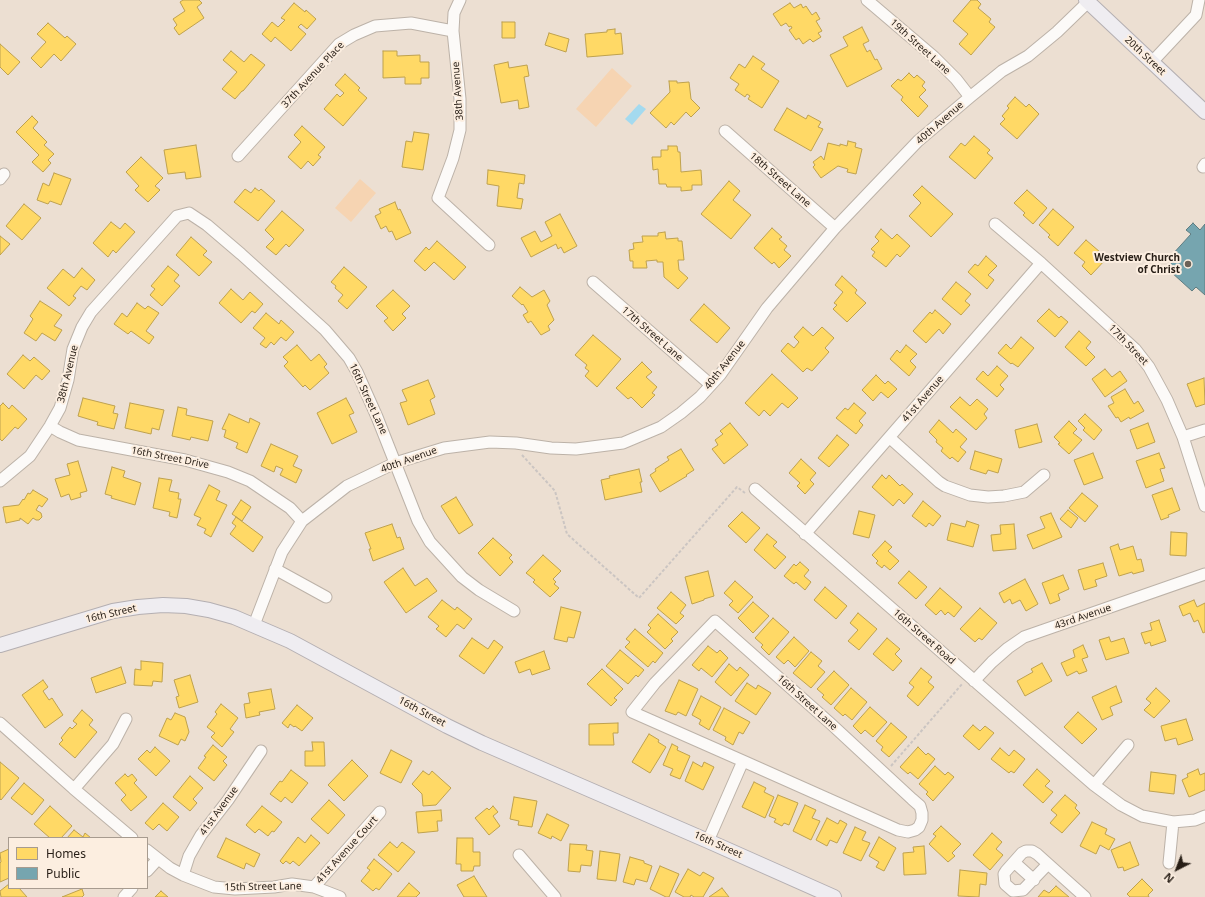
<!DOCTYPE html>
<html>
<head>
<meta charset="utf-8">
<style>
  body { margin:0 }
  #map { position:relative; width:1205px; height:897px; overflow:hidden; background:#ecdfd2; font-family:"Noto Sans",sans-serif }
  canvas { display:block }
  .legend { position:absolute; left:8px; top:837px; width:140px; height:52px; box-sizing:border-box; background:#fceee0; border:1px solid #a79b8f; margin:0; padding:5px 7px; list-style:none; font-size:12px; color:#271e16 }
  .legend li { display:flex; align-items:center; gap:8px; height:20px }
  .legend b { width:20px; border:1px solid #a79b8f }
  .north { position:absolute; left:1157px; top:849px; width:40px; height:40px; -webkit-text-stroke:3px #fceee0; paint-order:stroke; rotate:222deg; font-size:11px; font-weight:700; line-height:16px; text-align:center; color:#271e16 }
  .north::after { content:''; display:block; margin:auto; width:14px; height:18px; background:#271e16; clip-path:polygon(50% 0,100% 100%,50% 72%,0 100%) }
</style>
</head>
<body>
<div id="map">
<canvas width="1205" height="897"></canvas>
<ul class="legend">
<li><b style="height:11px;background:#ffd966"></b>Homes</li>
<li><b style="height:11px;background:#76a5af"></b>Public</li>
</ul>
<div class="north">N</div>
</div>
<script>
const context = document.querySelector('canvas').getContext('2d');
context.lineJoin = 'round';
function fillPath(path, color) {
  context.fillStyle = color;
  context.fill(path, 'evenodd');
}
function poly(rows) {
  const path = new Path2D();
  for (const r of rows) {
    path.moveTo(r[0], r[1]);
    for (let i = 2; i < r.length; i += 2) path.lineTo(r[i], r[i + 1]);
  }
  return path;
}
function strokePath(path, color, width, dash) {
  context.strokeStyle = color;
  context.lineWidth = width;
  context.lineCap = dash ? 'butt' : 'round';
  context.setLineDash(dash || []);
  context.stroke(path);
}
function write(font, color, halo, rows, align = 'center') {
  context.font = font + ' "Noto Sans",sans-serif';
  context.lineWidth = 4;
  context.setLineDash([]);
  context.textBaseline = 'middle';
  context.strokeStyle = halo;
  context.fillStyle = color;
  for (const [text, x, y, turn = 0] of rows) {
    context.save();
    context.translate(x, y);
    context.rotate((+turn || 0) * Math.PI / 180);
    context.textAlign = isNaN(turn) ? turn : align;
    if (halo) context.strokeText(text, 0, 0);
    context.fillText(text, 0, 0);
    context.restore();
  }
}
fillPath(poly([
  [612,68,632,86,596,127,576,109],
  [360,179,376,193,351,222,335,208]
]), '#f6d4b2');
fillPath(poly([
  [639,104,646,109,632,125,625,119]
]), '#a4daef');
const homes = poly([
  [183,0,199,0,202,3,197,7,204,18,179,35,174,28,177,25,173,19,185,11,180,2,183,0],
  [971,0,977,0,981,4,978,8,991,19,989,22,995,27,971,55,959,44,968,34,953,21,971,0],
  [294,3,305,12,306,10,316,19,307,29,301,24,298,27,306,34,291,51,275,37,271,42,262,34,272,22,278,27,285,20,281,18,294,3],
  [790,3,794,8,801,4,803,8,806,6,812,15,816,12,820,19,816,21,822,31,818,33,821,37,813,42,810,39,803,44,799,38,796,40,789,30,792,28,791,26,789,27,786,23,781,26,773,14,790,3],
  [502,22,515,22,515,38,502,38,502,22],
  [48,23,65,38,67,36,76,44,61,61,54,54,41,68,31,58,46,42,37,34,48,23],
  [862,27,869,41,863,44,867,52,870,50,875,60,877,59,882,69,847,87,830,55,848,46,843,37,862,27],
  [615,29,615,34,621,33,623,54,587,57,585,34,607,32,607,30,615,29],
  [549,33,569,39,566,52,545,45,549,33],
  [0,44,20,62,8,75,0,67,0,44],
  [231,51,244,62,251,54,265,65,243,91,242,91,235,99,222,89,237,72,223,60,231,51],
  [383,51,397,51,397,56,420,55,420,62,429,62,429,78,421,78,421,84,405,84,405,77,383,78,383,51],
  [753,56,765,64,761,69,779,81,762,108,748,99,750,96,747,94,745,97,735,90,739,84,730,78,739,64,745,68,753,56],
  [508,62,509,68,527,65,529,76,524,77,529,107,519,109,518,100,501,103,494,65,508,62],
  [909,73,914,78,917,75,925,82,922,86,926,90,919,97,928,106,918,117,901,100,903,97,891,86,898,79,901,81,909,73],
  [345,74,360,88,358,90,367,98,343,126,324,109,337,94,340,97,344,93,335,85,345,74],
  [669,81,677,81,677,83,689,82,691,99,700,108,691,117,686,112,674,125,671,122,666,128,650,113,670,92,669,81],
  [1015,97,1026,107,1029,104,1039,114,1017,139,1000,124,1005,119,1002,116,1009,108,1007,106,1015,97],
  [787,108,806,119,808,115,821,122,818,127,823,129,811,151,774,130,787,108],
  [32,116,38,122,33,128,47,142,44,145,54,154,48,160,51,163,43,172,32,162,39,155,16,132,32,116],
  [302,126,325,147,318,155,321,157,313,166,308,161,301,169,288,157,301,142,294,135,302,126],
  [414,132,429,134,423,170,402,167,406,141,412,142,414,132],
  [974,136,990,150,987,153,993,158,975,179,949,157,961,143,965,146,974,136],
  [848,141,856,143,855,147,862,149,856,174,847,172,848,169,838,166,821,178,813,167,815,165,813,162,821,156,824,160,828,143,840,146,840,144,847,146,848,141],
  [196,145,201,177,186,179,185,172,168,174,164,150,196,145],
  [668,146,677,146,678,152,680,152,681,172,701,170,702,185,692,185,692,190,681,191,681,187,667,187,666,184,659,184,658,169,653,170,652,157,661,157,661,150,668,150,668,146],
  [141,157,163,178,155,186,160,190,148,202,135,190,139,186,126,172,141,157],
  [488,170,525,175,524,184,519,183,517,198,523,199,521,209,497,206,499,186,487,184,488,170],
  [54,173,71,179,61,205,50,201,48,204,37,200,43,183,49,186,54,173],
  [729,181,740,191,733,200,751,215,731,239,701,214,729,181],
  [922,186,953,214,931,237,909,216,921,203,913,195,922,186],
  [255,188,259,191,261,189,275,201,258,221,234,202,245,189,251,193,255,188],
  [1027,190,1047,208,1033,224,1023,215,1025,213,1014,203,1027,190],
  [395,202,398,210,400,209,411,233,396,240,392,231,389,232,386,226,381,229,375,216,381,213,379,209,395,202],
  [24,204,41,218,22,240,6,226,24,204],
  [1053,209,1074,227,1058,246,1048,237,1050,235,1039,225,1053,209],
  [282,211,304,230,289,247,286,244,276,255,266,247,274,239,265,230,282,211],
  [560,214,577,246,564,253,561,247,558,249,556,244,531,257,521,238,535,231,541,242,552,236,545,222,560,214],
  [111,222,120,229,125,223,135,232,116,253,113,250,108,257,93,243,111,222],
  [772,228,782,237,779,239,787,246,784,250,791,256,779,268,774,262,772,264,754,248,772,228],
  [881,229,892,239,897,234,910,246,900,257,897,254,886,267,872,256,875,252,871,249,879,241,875,237,881,229],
  [665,232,666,239,678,238,678,241,682,241,684,260,678,260,679,270,688,278,678,289,664,277,663,262,657,262,657,260,646,261,647,268,633,268,633,261,630,261,629,250,634,249,633,243,643,242,642,236,658,236,658,233,665,232],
  [0,236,10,244,0,255,0,236],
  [191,237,207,251,203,255,212,262,199,276,176,255,191,237],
  [1086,240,1107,258,1091,275,1082,266,1085,262,1074,253,1086,240],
  [437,241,466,267,454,280,434,262,425,271,414,261,426,247,429,250,437,241],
  [986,256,997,266,988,275,994,280,987,289,968,272,975,264,978,266,986,256],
  [168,266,179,275,174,281,180,286,162,306,150,295,155,289,151,286,168,266],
  [344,267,367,287,347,309,338,301,343,295,335,288,336,286,331,282,344,267],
  [82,268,95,280,87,290,81,286,73,296,76,298,69,306,47,288,63,269,74,278,82,268],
  [842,276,857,290,855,293,866,303,847,322,833,309,837,305,834,303,843,292,835,285,842,276],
  [956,282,971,294,965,301,970,305,961,315,942,299,956,282],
  [520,287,532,297,544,290,550,301,547,305,554,320,548,326,550,330,541,335,531,321,528,323,523,315,528,312,523,304,522,305,512,296,520,287],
  [231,289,243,300,250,292,263,304,255,313,252,311,241,323,219,303,231,289],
  [393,290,410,306,402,314,406,318,393,331,384,321,388,318,376,306,393,290],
  [40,301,62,315,54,326,62,330,55,341,42,333,36,341,24,333,33,319,30,316,40,301],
  [137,303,145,309,148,306,159,313,146,331,154,337,149,344,131,331,128,334,114,324,122,313,127,317,137,303],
  [704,304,730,328,717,343,690,320,704,304],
  [1049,309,1059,318,1061,316,1068,322,1055,337,1037,321,1049,309],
  [935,310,951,324,943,334,939,329,926,343,913,331,930,312,932,314,935,310],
  [266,313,279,324,281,320,294,332,286,341,281,337,274,345,271,342,266,348,260,344,265,338,253,328,266,313],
  [803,327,813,336,822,327,834,338,825,348,829,352,812,371,807,368,803,372,781,351,788,343,794,348,799,342,794,337,803,327],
  [1079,331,1091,342,1086,348,1095,357,1086,366,1065,347,1079,331],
  [593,335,621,359,597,387,585,376,589,371,585,368,587,365,575,355,593,335],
  [1021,337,1034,348,1018,367,1012,363,1011,364,998,353,1006,344,1011,349,1021,337],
  [297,345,311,361,319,354,327,364,324,367,329,373,310,390,305,385,303,387,284,366,288,362,283,357,297,345],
  [906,345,917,354,910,361,916,367,909,376,890,359,897,350,900,353,906,345],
  [23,355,30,361,34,357,50,371,42,380,36,375,24,389,7,374,23,355],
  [642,362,652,372,646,377,657,387,652,393,655,395,642,408,631,397,628,399,616,388,642,362],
  [997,366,1008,376,1000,385,1004,389,997,397,976,379,983,371,988,376,997,366],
  [1105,369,1112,377,1120,371,1127,381,1105,397,1092,379,1105,369],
  [772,374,798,398,788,408,782,403,770,416,764,410,759,416,745,403,772,374],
  [876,375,885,384,888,381,897,389,888,398,881,392,873,401,862,390,876,375],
  [1204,378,1205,404,1196,407,1187,384,1204,378],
  [428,380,435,397,430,400,435,414,408,425,400,403,407,401,402,390,428,380],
  [1125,389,1134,404,1138,401,1144,411,1130,419,1129,417,1121,422,1118,417,1116,418,1108,406,1114,403,1111,397,1125,389],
  [960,397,970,406,977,399,988,409,984,414,987,418,976,430,950,407,960,397],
  [83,398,115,406,113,413,118,414,114,429,97,425,98,422,78,416,83,398],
  [346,398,354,413,349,415,357,432,332,444,317,413,346,398],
  [3,403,9,409,12,405,27,419,18,429,15,427,2,441,0,439,0,406,3,403],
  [130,403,164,410,159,430,152,428,151,434,125,428,130,403],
  [854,403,866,413,859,421,863,425,856,434,836,418,845,408,848,410,854,403],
  [178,407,187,409,186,415,213,421,208,441,191,437,190,440,172,436,178,407],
  [229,414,249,423,250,418,260,423,247,453,236,448,238,443,224,437,226,430,222,429,229,414],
  [1085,414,1102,430,1094,440,1083,430,1085,428,1078,421,1085,414],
  [939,420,953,433,956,429,967,439,960,447,966,452,958,462,952,457,950,459,941,451,943,448,936,442,937,440,929,432,939,420],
  [1069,421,1077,429,1073,433,1082,440,1069,454,1058,444,1060,443,1054,437,1069,421],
  [730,423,748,445,724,464,712,449,718,445,715,440,723,434,720,431,730,423],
  [1148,423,1155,442,1137,449,1130,430,1148,423],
  [1037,424,1042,442,1019,448,1015,430,1037,424],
  [837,435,849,445,829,467,818,458,837,435],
  [271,444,298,456,293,466,302,470,296,483,280,475,283,469,276,466,274,472,261,466,271,444],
  [681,449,694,470,686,475,687,476,660,492,650,475,656,471,655,469,669,460,667,457,681,449],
  [975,451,1002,459,998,473,988,470,986,474,970,469,975,451],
  [1093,453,1103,478,1084,485,1074,460,1093,453],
  [1159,453,1165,468,1160,469,1164,481,1146,488,1136,461,1159,453],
  [801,459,816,473,810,480,814,484,805,494,797,486,800,483,789,473,801,459],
  [78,461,87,491,80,493,81,497,71,500,69,494,61,497,55,479,70,475,67,464,78,461],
  [112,467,125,471,123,477,141,483,135,505,111,498,112,496,105,494,112,467],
  [639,469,642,482,640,482,642,492,605,500,601,480,610,478,609,476,639,469],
  [882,475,886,479,889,475,900,486,902,484,913,494,904,504,899,499,893,506,872,487,882,475],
  [159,478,172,480,169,491,179,493,178,499,181,499,177,518,169,516,170,512,153,508,159,478],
  [209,485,220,491,216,500,227,505,211,537,204,533,206,529,197,525,201,518,194,515,209,485],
  [1172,488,1180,510,1168,515,1169,517,1161,520,1152,495,1172,488],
  [33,490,48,499,42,507,39,505,36,510,41,513,42,517,39,520,36,520,33,518,28,524,20,518,20,520,6,523,3,507,19,505,23,499,24,500,28,493,30,494,33,490],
  [1082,493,1098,506,1085,522,1069,508,1082,493],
  [456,497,473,525,459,534,441,506,456,497],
  [241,500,251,507,242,521,232,514,241,500],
  [923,501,941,516,933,526,929,523,926,527,912,516,923,501],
  [1068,510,1078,518,1071,528,1060,519,1068,510],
  [859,511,875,515,869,538,853,534,859,511],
  [742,512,760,528,746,543,728,526,742,512],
  [1051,513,1062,537,1033,549,1027,535,1045,528,1040,517,1051,513],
  [236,517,263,537,253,552,230,534,236,526,232,523,236,517],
  [967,521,979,525,973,547,947,540,951,523,965,527,967,521],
  [392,524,397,538,400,537,404,549,373,561,369,549,371,549,365,533,392,524],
  [1014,524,1016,549,993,551,991,535,1001,534,1000,525,1014,524],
  [1171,532,1187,533,1186,556,1170,555,1171,532],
  [767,534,777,542,773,546,786,557,775,569,754,550,767,534],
  [493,538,512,555,509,558,513,562,500,576,478,553,493,538],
  [885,541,892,547,888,551,899,561,890,570,884,565,882,568,876,563,878,561,872,555,885,541],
  [1118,544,1120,550,1133,546,1137,560,1141,559,1144,571,1133,574,1132,572,1119,576,1110,547,1118,544],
  [543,555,561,571,553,579,556,582,554,584,559,588,550,597,533,582,535,580,526,573,543,555],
  [800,562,809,570,804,576,811,582,805,590,796,582,794,584,784,576,794,564,796,566,800,562],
  [1103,563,1107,576,1095,580,1097,586,1084,590,1078,570,1103,563],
  [403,568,415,586,427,578,437,591,406,613,384,582,403,568],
  [708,571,714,596,704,599,704,600,692,604,685,577,708,571],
  [909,571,927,587,916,599,898,583,909,571],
  [1063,575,1069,589,1058,594,1060,600,1050,604,1042,583,1063,575],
  [1025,579,1038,604,1026,611,1020,600,1012,604,1010,599,1004,603,999,593,1025,579],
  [735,581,753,597,738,613,729,605,733,601,724,593,735,581],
  [825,587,847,606,836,619,814,600,825,587],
  [940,588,962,607,954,617,948,612,945,615,941,610,936,615,925,605,940,588],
  [671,592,686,605,680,613,684,616,676,624,657,608,671,592],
  [442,600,455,610,457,607,472,619,464,629,457,624,446,637,436,629,439,626,428,617,442,600],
  [1194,600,1197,607,1205,603,1205,632,1203,633,1198,620,1194,622,1190,613,1183,616,1179,606,1194,600],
  [753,602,769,616,753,633,738,618,753,602],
  [561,607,581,612,574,638,568,637,567,642,554,639,561,607],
  [980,608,997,623,982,640,979,638,975,642,960,629,980,608],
  [858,613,877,629,859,650,848,641,858,630,850,623,858,613],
  [658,614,678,632,671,639,673,641,665,649,647,632,651,628,648,625,658,614],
  [773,618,789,632,769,655,761,647,763,645,755,638,773,618],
  [1159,620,1166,641,1151,646,1150,642,1145,644,1141,633,1152,630,1150,623,1159,620],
  [635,629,663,653,655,663,653,661,648,667,625,647,630,642,626,639,635,629],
  [794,637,809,651,795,667,788,660,784,664,776,657,794,637],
  [1109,637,1111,642,1124,638,1129,653,1106,660,1099,640,1109,637],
  [472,638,488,649,494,640,503,647,484,674,459,656,472,638],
  [887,638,900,649,895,654,902,661,893,671,873,654,887,638],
  [1083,645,1088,657,1082,659,1087,671,1079,674,1077,671,1067,676,1061,663,1075,657,1073,650,1083,645],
  [708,646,717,653,720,650,728,658,712,677,701,668,699,671,692,665,708,646],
  [620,650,644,670,638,677,636,675,628,684,606,666,620,650],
  [544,651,550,669,532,675,530,669,519,673,515,662,544,651],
  [811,652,822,661,818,666,825,672,811,688,793,673,811,652],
  [141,661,163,663,162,682,153,681,152,686,134,685,135,669,141,670,141,661],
  [1042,663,1052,681,1025,696,1017,681,1033,672,1031,669,1042,663],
  [729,664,737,671,740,667,749,675,731,696,715,682,729,664],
  [121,667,126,683,96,693,91,678,121,667],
  [921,668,932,677,928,682,934,687,918,706,907,696,914,687,909,683,921,668],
  [602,669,623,689,614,698,617,700,611,706,587,684,602,669],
  [834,671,849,685,831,705,822,697,824,695,817,689,834,671],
  [190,675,198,702,179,708,176,697,179,696,174,680,190,675],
  [43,680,48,687,43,691,49,700,52,698,63,715,45,728,22,695,43,680],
  [679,680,698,689,686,716,678,712,676,715,665,711,679,680],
  [747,683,756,689,758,685,771,693,756,715,735,701,747,683],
  [1116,686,1122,702,1110,707,1113,715,1102,720,1092,697,1116,686],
  [851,688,867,702,852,720,845,714,843,716,834,708,851,688],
  [1156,688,1170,701,1154,718,1144,710,1151,703,1146,699,1156,688],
  [271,689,275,709,259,712,260,715,246,718,244,704,250,703,248,693,271,689],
  [701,696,721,707,709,730,699,724,701,720,692,715,701,696],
  [221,704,238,718,230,729,234,732,222,747,211,737,215,733,207,727,217,714,215,712,221,704],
  [297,705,313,718,302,731,295,726,294,727,290,724,288,728,282,723,297,705],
  [870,707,887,722,873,737,865,730,861,734,853,726,870,707],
  [724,708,750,722,743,734,739,732,733,745,725,740,726,737,713,730,724,708],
  [82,710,93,720,89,725,97,732,75,758,59,744,63,740,61,738,70,727,72,729,77,724,73,721,82,710],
  [1078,712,1097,729,1082,744,1064,727,1078,712],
  [175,713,185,717,189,732,185,741,181,739,178,745,159,736,167,718,171,720,175,713],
  [1186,719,1193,740,1178,745,1176,738,1165,741,1161,726,1186,719],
  [618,723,618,733,613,733,614,745,589,745,589,724,618,723],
  [891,723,907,737,889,757,881,750,883,747,876,741,891,723],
  [973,725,980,731,985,726,994,733,979,750,963,736,973,725],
  [649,734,659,740,658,742,666,747,650,773,632,762,649,734],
  [312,742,324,742,325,766,305,766,305,751,313,751,312,742],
  [672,744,678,747,677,750,690,756,680,779,670,775,673,769,663,765,672,744],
  [213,745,227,757,223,761,227,765,214,781,198,768,206,757,204,756,213,745],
  [155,747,170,761,156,776,138,759,147,750,150,753,155,747],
  [918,747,926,755,928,753,935,759,918,779,910,772,908,774,900,767,918,747],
  [1000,748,1009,756,1014,750,1025,759,1014,773,1011,771,1009,773,991,759,1000,748],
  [391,750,412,761,401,783,380,773,391,750],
  [352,760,368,776,344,801,328,785,352,760],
  [0,762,19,778,1,800,0,799,0,762],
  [693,762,702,767,704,762,714,767,703,790,685,781,693,762],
  [935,766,945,775,948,772,954,777,933,801,926,794,928,792,919,784,935,766],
  [1037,769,1050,781,1045,786,1053,792,1043,803,1023,785,1037,769],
  [1198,769,1200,775,1205,773,1205,790,1189,797,1182,780,1188,777,1187,774,1198,769],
  [291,770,308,783,292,803,285,797,281,802,270,794,280,781,282,782,291,770],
  [423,771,429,775,432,771,451,788,436,805,423,806,422,794,412,784,423,771],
  [1151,772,1176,775,1174,794,1149,791,1151,772],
  [125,774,128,777,132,774,137,780,134,783,147,797,131,811,121,800,126,795,115,783,125,774],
  [190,776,203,788,193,799,197,803,190,811,173,797,190,776],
  [754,782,766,788,764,792,774,797,765,818,742,807,754,782],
  [24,783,44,800,32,815,11,798,24,783],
  [778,795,798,803,789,825,784,823,782,826,774,822,776,819,769,816,778,795],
  [1065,795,1077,805,1075,808,1080,813,1062,833,1050,823,1057,815,1051,810,1065,795],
  [514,797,537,801,532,827,518,825,519,821,510,819,514,797],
  [329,800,345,815,328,834,311,819,329,800],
  [163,803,179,817,167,831,159,824,153,830,145,823,163,803],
  [805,805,816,810,812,818,820,821,811,840,793,831,805,805],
  [50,806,72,826,61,838,50,838,34,824,50,806],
  [262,806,282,822,274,832,272,831,268,836,259,829,255,833,246,825,262,806],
  [493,806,498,812,493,816,500,826,489,835,475,818,487,808,489,810,493,806],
  [441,810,442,821,437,821,438,831,418,833,416,812,441,810],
  [547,814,569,825,561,841,552,836,551,839,538,833,547,814],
  [827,818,838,824,840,820,847,824,837,843,830,840,827,846,816,840,827,818],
  [1092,822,1107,829,1105,834,1115,839,1109,850,1100,845,1096,854,1080,846,1092,822],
  [941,826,961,844,952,853,955,856,948,862,929,844,936,836,933,834,941,826],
  [855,827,866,832,862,840,870,843,861,861,843,853,855,827],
  [74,830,83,837,85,833,91,838,67,838,74,830],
  [992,833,1002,842,996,849,1003,855,990,870,973,855,992,833],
  [311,835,320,843,299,866,293,861,290,864,286,861,283,864,280,861,298,837,305,843,311,835],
  [879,837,896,848,884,871,876,867,879,862,869,856,879,837],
  [226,838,260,854,254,867,246,863,244,869,217,857,226,838],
  [457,838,473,838,473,852,480,852,480,866,474,866,473,871,461,871,461,864,456,864,457,838],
  [390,842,397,848,402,842,415,852,398,872,378,855,390,842],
  [1130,842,1139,865,1124,871,1123,867,1118,868,1111,850,1130,842],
  [570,844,587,845,586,850,593,851,591,866,581,865,580,872,568,871,570,844],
  [924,846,926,874,904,875,903,853,914,852,913,847,924,846],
  [9,849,9,878,0,882,0,863,1,862,0,853,9,849],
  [600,851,620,854,616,881,597,879,600,851],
  [630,857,644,861,644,863,652,866,647,882,636,879,634,885,623,882,630,857],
  [374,859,392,874,379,890,376,888,373,891,361,881,370,870,367,868,374,859],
  [660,866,679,874,669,897,666,897,650,889,660,866],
  [688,869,700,876,703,872,714,878,703,897,694,897,691,895,690,897,684,897,675,892,688,869],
  [960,870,987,873,986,885,980,884,979,897,958,896,960,870],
  [474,876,487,897,464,897,457,885,474,876],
  [1142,879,1153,890,1148,895,1149,897,1130,897,1127,894,1142,879],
  [409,883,420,893,416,897,397,897,409,883],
  [9,884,9,888,19,888,27,897,1,897,0,891,9,884],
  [1056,886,1069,897,1038,897,1044,890,1049,893,1056,886],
  [722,888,729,897,709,897,722,888],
  [82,889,84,895,82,897,62,897,82,889],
  [161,891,168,897,155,897,161,891]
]);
fillPath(homes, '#ffd966');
strokePath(homes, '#bea14e', 1);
const public = poly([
  [1193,223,1200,230,1205,224,1205,295,1196,287,1192,291,1171,272,1171,256,1191,234,1186,230,1193,223]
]);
fillPath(public, '#76a5af');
strokePath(public, '#5e7c81', 1);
const minor = poly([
  [460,0,454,13,453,31,460,99,460,130,453,158,438,198,489,245],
  [867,0,934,57,956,79,970,97],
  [1152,62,1196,15,1199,0],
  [725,131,835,228],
  [238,156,339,44,354,35,375,26,411,23,453,31],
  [1203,167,1205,164],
  [0,179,4,174],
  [995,224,1041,263,1135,349,1149,367,1167,400,1183,437,1205,506],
  [593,282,711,385],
  [50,426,60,432,78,440,185,460,228,472,250,481,290,508,302,521],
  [1183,437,1205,430],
  [890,438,939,482,945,486,970,495,988,497,1004,496,1024,492,1044,475],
  [0,481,30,456,50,426,60,408,68,380,73,349,82,327,91,312,177,216,189,213,207,225,241,254,325,330,349,358,357,372,377,417,418,521,430,542,462,577,479,590,514,611],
  [755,489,969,676,1094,785,1121,805,1142,816,1173,822,1195,820,1205,816],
  [805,534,1041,263],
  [275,569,326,597],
  [254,625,282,552,302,521,347,486,395,463,444,448,490,442,516,443,551,448,576,449,623,443,661,427,681,413,700,397,720,375,767,308,835,228,918,141,970,97,1002,71,1028,56,1057,32,1088,2],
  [974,681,992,662,1008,648,1024,637,1205,574],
  [0,723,74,789,132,838],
  [1094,785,1128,745],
  [74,789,113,744,126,719],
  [708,841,743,761,632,712,655,683,715,621,830,723,912,799,920,806,922,813,922,820,919,827,915,830,908,832,898,830,743,761],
  [147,850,170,868,183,875,214,887,235,889,274,887,292,884,314,887,340,897],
  [519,855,555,897],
  [1014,862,1034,880],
  [1169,863,1173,822],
  [1048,864,1023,890,1013,891,1005,884,1004,874,1006,871,1022,853,1026,851,1032,851,1037,854,1085,897],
  [147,871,158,859],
  [183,875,189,856,201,835,228,800,261,751],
  [314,887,380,812],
  [124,897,132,888]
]);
const major = poly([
  [1086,0,1205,112],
  [0,645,113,611,138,607,163,605,186,606,209,610,234,617,290,641,447,726,482,743,708,841,834,897]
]);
strokePath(minor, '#bcb2a8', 13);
strokePath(major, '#b4afb2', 16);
strokePath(poly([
  [522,455,555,491,567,534,639,598,737,487,745,493],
  [891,766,963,683]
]), '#cbc5c2', 2, [3, 2]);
strokePath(minor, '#fcfaf8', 11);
strokePath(major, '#efedf1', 14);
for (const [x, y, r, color] of [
  [1188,264,4,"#6c6258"]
]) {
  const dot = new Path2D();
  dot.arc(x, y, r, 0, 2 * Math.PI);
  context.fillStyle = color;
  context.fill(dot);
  strokePath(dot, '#fceee0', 1.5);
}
write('10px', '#271e16', '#fceee0', [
  ["19th Street Lane",920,47,42],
  ["20th Street",1145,56,43],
  ["37th Avenue Place",313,75,-47],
  ["38th Avenue",458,91,-94],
  ["40th Avenue",940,123,-41],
  ["18th Street Lane",780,180,41],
  ["17th Street Lane",652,334,41],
  ["17th Street",1128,345,46],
  ["40th Avenue",725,365,-52],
  ["38th Avenue",68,374,-76],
  ["16th Street Lane",368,399,65],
  ["41st Avenue",923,399,-49],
  ["16th Street Drive",170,458,11],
  ["40th Avenue",409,460,-20],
  ["16th Street",111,614,-13],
  ["43rd Avenue",1083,617,-19],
  ["16th Street Road",924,637,41],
  ["16th Street Lane",807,703,42],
  ["16th Street",422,712,28],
  ["41st Avenue",219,811,-54],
  ["16th Street",718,845,24],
  ["41st Avenue Court",347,850,-48],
  ["15th Street Lane",263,887,-1]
]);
write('bold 10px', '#271e16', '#fceee0', [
  ["Westview Church",1180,258],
  ["of Christ",1180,270]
], 'right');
</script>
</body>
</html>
